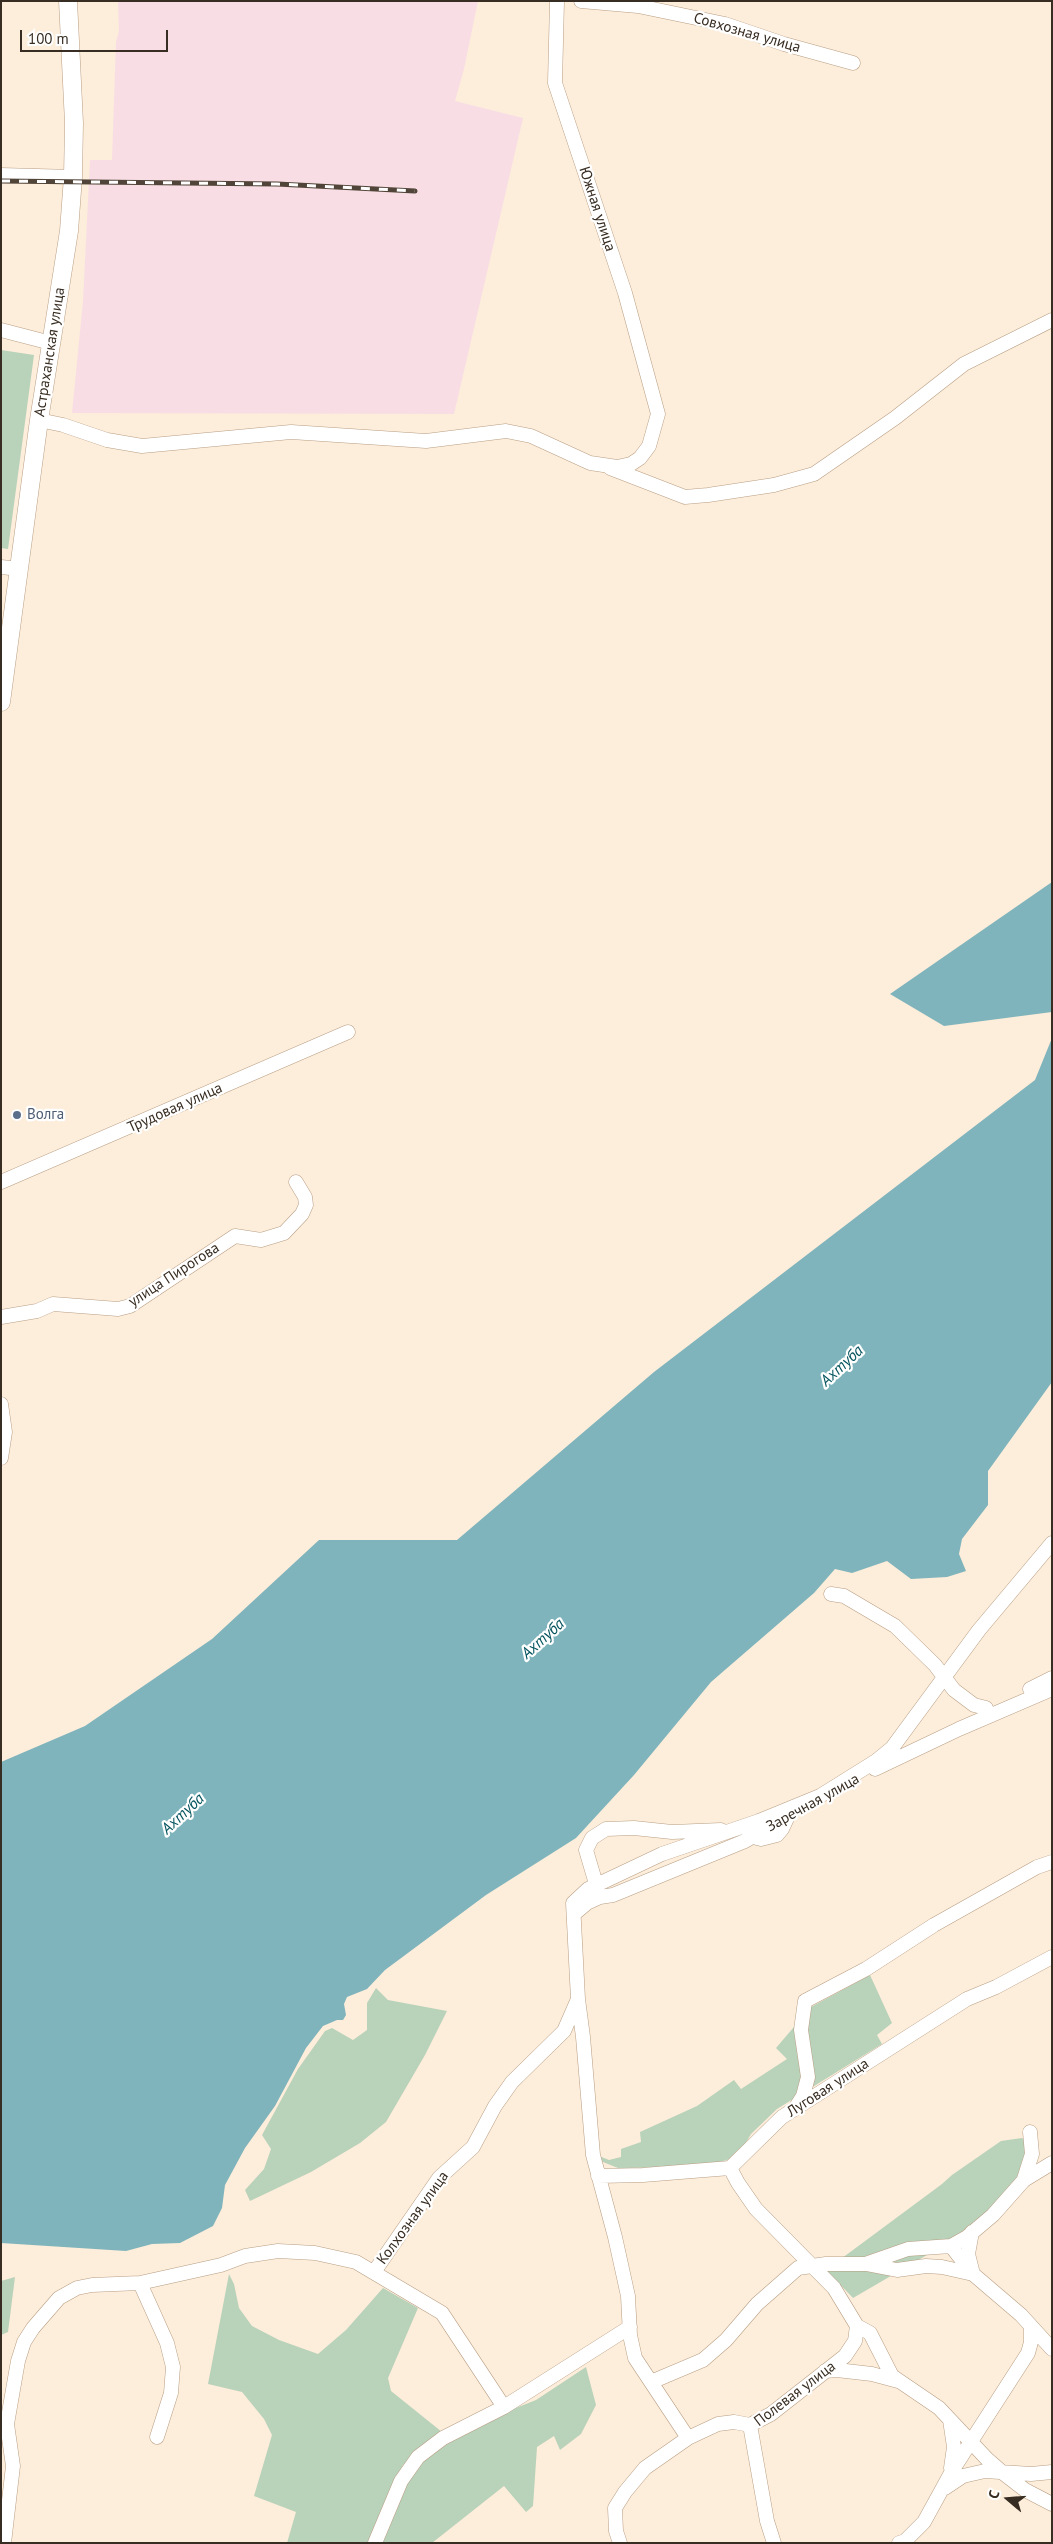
<!DOCTYPE html>
<html>
<head>
<meta charset="utf-8">
<style>
  body { margin:0 }
  #map { position:relative; width:1053px; height:2544px; overflow:hidden; background:#fdeddb; font-family:"PT Sans",sans-serif }
  canvas { display:block }
  .frame { position:absolute; inset:0; border:2px solid #382d22; pointer-events:none }
  .north { position:absolute; left:983px; top:2474px; width:50px; height:50px; -webkit-text-stroke:4px #fff; paint-order:stroke; rotate:288deg; font-size:14px; font-weight:700; line-height:20px; text-align:center; color:#382d22 }
  .north::after { content:''; display:block; margin:auto; width:18px; height:22px; background:#382d22; clip-path:polygon(50% 0,100% 100%,50% 72%,0 100%) }
  .scale { position:absolute; left:20px; top:30px; width:148px; height:22px; box-sizing:border-box; border:2px solid #382d22; border-top:0; padding-left:6px; font-size:15px; line-height:18px; white-space:nowrap; color:#382d22; -webkit-text-stroke:4px #fff; paint-order:stroke }
</style>
</head>
<body>
<div id="map">
<canvas width="1053" height="2544"></canvas>
<div class="frame"></div>
<div class="north">С</div>
<div class="scale">100 m</div>
</div>
<script>
const context = document.querySelector('canvas').getContext('2d');
context.lineJoin = 'round';
function fillPath(path, color) {
  context.fillStyle = color;
  context.fill(path, 'evenodd');
}
function poly(rows) {
  const path = new Path2D();
  for (const r of rows) {
    path.moveTo(r[0], r[1]);
    for (let i = 2; i < r.length; i += 2) path.lineTo(r[i], r[i + 1]);
  }
  return path;
}
function strokePath(path, color, width, dash) {
  context.strokeStyle = color;
  context.lineWidth = width;
  context.lineCap = dash ? 'butt' : 'round';
  context.setLineDash(dash || []);
  context.stroke(path);
}
function write(font, color, halo, rows, align = 'center') {
  context.font = font + ' "PT Sans",sans-serif';
  context.lineWidth = 4.5;
  context.setLineDash([]);
  context.textBaseline = 'middle';
  context.strokeStyle = halo;
  context.fillStyle = color;
  for (const [text, x, y, turn = 0] of rows) {
    context.save();
    context.translate(x, y);
    context.rotate((+turn || 0) * Math.PI / 180);
    context.textAlign = isNaN(turn) ? turn : align;
    if (halo) context.strokeText(text, 0, 0);
    context.fillText(text, 0, 0);
    context.restore();
  }
}
fillPath(poly([
  [118,1,478,1,464,69,455,101,523,118,454,414,72,413,83,301,90,160,112,160,116,42,119,31]
]), '#f8dee4');
fillPath(poly([
  [1,350,34,355,8,549,1,548],
  [870,1975,892,2023,877,2035,882,2044,777,2109,751,2134,740,2153,727,2160,700,2167,618,2168,603,2162,599,2156,609,2160,621,2157,621,2149,641,2142,640,2132,697,2106,734,2080,741,2089,787,2059,776,2048,811,2007],
  [376,1988,388,2000,447,2011,425,2055,386,2122,360,2143,311,2172,250,2201,245,2190,264,2169,271,2149,262,2135,298,2069,325,2031,332,2028,353,2040,367,2030,367,2003],
  [1022,2138,1027,2141,1027,2148,1017,2182,982,2216,951,2241,853,2298,826,2270,942,2184,952,2175,1001,2141],
  [229,2274,234,2284,239,2308,252,2326,279,2340,318,2354,346,2330,383,2288,418,2308,388,2378,391,2391,442,2432,403,2465,369,2543,287,2543,296,2512,254,2496,272,2435,264,2419,242,2392,208,2384],
  [15,2277,8,2332,1,2335,1,2281],
  [586,2367,596,2405,581,2434,560,2450,554,2436,537,2447,533,2506,526,2512,504,2486,432,2543,381,2543,406,2482,420,2462,435,2448,498,2415,536,2400]
]), '#b9d2ba');
fillPath(poly([
  [1052,882,1052,1012,944,1026,890,994],
  [1052,1038,1052,1382,988,1471,988,1505,962,1539,959,1554,966,1571,947,1577,911,1579,887,1561,852,1573,835,1569,814,1593,711,1682,634,1775,576,1838,486,1895,385,1970,367,1989,347,1997,344,2004,346,2015,343,2020,337,2020,323,2026,306,2048,275,2106,245,2148,225,2185,222,2208,213,2226,180,2243,152,2244,126,2251,1,2243,1,1762,85,1726,212,1639,319,1540,457,1540,654,1372,1035,1080]
]), '#7fb4bc');
const minor = poly([
  [581,1,638,6,725,24,784,44,853,63],
  [1,175,73,177],
  [1,330,51,343],
  [39,420,63,425,107,440,142,446,291,432,426,441,506,431,531,436,590,463,617,467,631,464,640,458,649,446,658,414,625,293,555,83,557,1],
  [610,468,685,497,708,495,774,485,814,474,895,418,964,364,1052,320],
  [1,567,20,569],
  [1,1182,348,1032],
  [1,1317,37,1311,53,1304,118,1309,130,1306,235,1236,261,1240,284,1233,302,1214,306,1205,305,1197,296,1182],
  [1,1404,5,1432,1,1458],
  [831,1594,844,1596,895,1626,935,1665,954,1690,974,1705,986,1708],
  [1030,1689,1052,1678],
  [875,1769,959,1729,1052,1689],
  [749,1836,761,1839,777,1835,782,1829,789,1814],
  [596,1884,586,1850,592,1838,606,1829,634,1828,672,1832,721,1830],
  [574,1914,587,1903,600,1897,613,1895,745,1841,779,1821],
  [796,2107,803,2096,808,2077,801,2030,805,2001,866,1969,934,1925,1037,1867,1052,1862],
  [730,2168,738,2183,756,2209,834,2288,857,2326,855,2341,845,2356,771,2414,750,2425,767,2521,774,2543],
  [598,2176,643,2175,730,2168,782,2117,967,1999,996,1987,1052,1957],
  [1024,2179,1032,2154,1030,2132],
  [951,2246,973,2274,1021,2315,1052,2349],
  [866,2264,897,2270,926,2266,942,2267,973,2274,968,2254,972,2232],
  [374,2272,439,2178,473,2147,495,2106,512,2082,564,2031,578,1999],
  [140,2283,221,2265,245,2256,278,2251,315,2253,356,2262,442,2313,504,2407],
  [857,2326,870,2333,892,2376,939,2408,987,2459,1003,2473,1025,2490,1052,2504],
  [825,2371,837,2370,872,2374,898,2381],
  [651,2382,703,2360,726,2340,757,2304,798,2268,826,2264,865,2264,908,2249,951,2246,967,2237,993,2215,1024,2180,1052,2163],
  [950,2420,954,2447,951,2468],
  [688,2438,635,2358,630,2335,628,2296,615,2237,593,2155,583,2037,578,1999,573,1903,588,1889,662,1854,759,1821,820,1796,876,1761,892,1748,979,1630,1052,1543],
  [945,2488,963,2476,985,2471,1031,2474,1052,2472],
  [4,2543,13,2466,7,2424,18,2361,24,2342,33,2328,59,2298,77,2288,92,2285,140,2283,167,2343,173,2367,171,2393,157,2437],
  [375,2543,401,2481,418,2457,443,2438,504,2407,630,2327],
  [620,2543,616,2531,615,2508,625,2492,645,2468,688,2438,718,2424,734,2422,750,2425],
  [899,2543,905,2541,924,2522,952,2471,1028,2353,1031,2342,1031,2326]
]);
const major = poly([
  [1,702,39,420,69,231,73,177,74,123,68,1]
]);
strokePath(minor, '#b89e83', 15);
strokePath(major, '#b89e83', 19);
strokePath(minor, '#fff', 14);
strokePath(major, '#fff', 18);
const rail = poly([
  [1,181,277,184,415,191]
]);
strokePath(rail, '#514539', 5);
strokePath(rail, '#fff', 3, [9]);
for (const [x, y, r, color] of [
  [17,1115,5,"#5c6f8a"]
]) {
  const dot = new Path2D();
  dot.arc(x, y, r, 0, 2 * Math.PI);
  context.fillStyle = color;
  context.fill(dot);
  strokePath(dot, '#fff', 2);
}
write('15px', '#382d22', '#fff', [
  ["Совхозная улица",747,33,16],
  ["Южная улица",597,209,72],
  ["Астраханская улица",50,352,-81],
  ["Трудовая улица",175,1108,-24],
  ["улица Пирогова",174,1275,-33],
  ["Заречная улица",813,1803,-29],
  ["Луговая улица",828,2088,-33],
  ["Колхозная улица",413,2218,-54],
  ["Полевая улица",795,2394,-37]
]);
write('15px', '#4e5e75', '#fff', [
  ["Волга",27,1115]
], 'left');
write('italic 16px', '#05555f', '#fff', [
  ["Ахтуба",842,1366,-43],
  ["Ахтуба",543,1639,-42],
  ["Ахтуба",183,1814,-43]
]);
</script>
</body>
</html>
